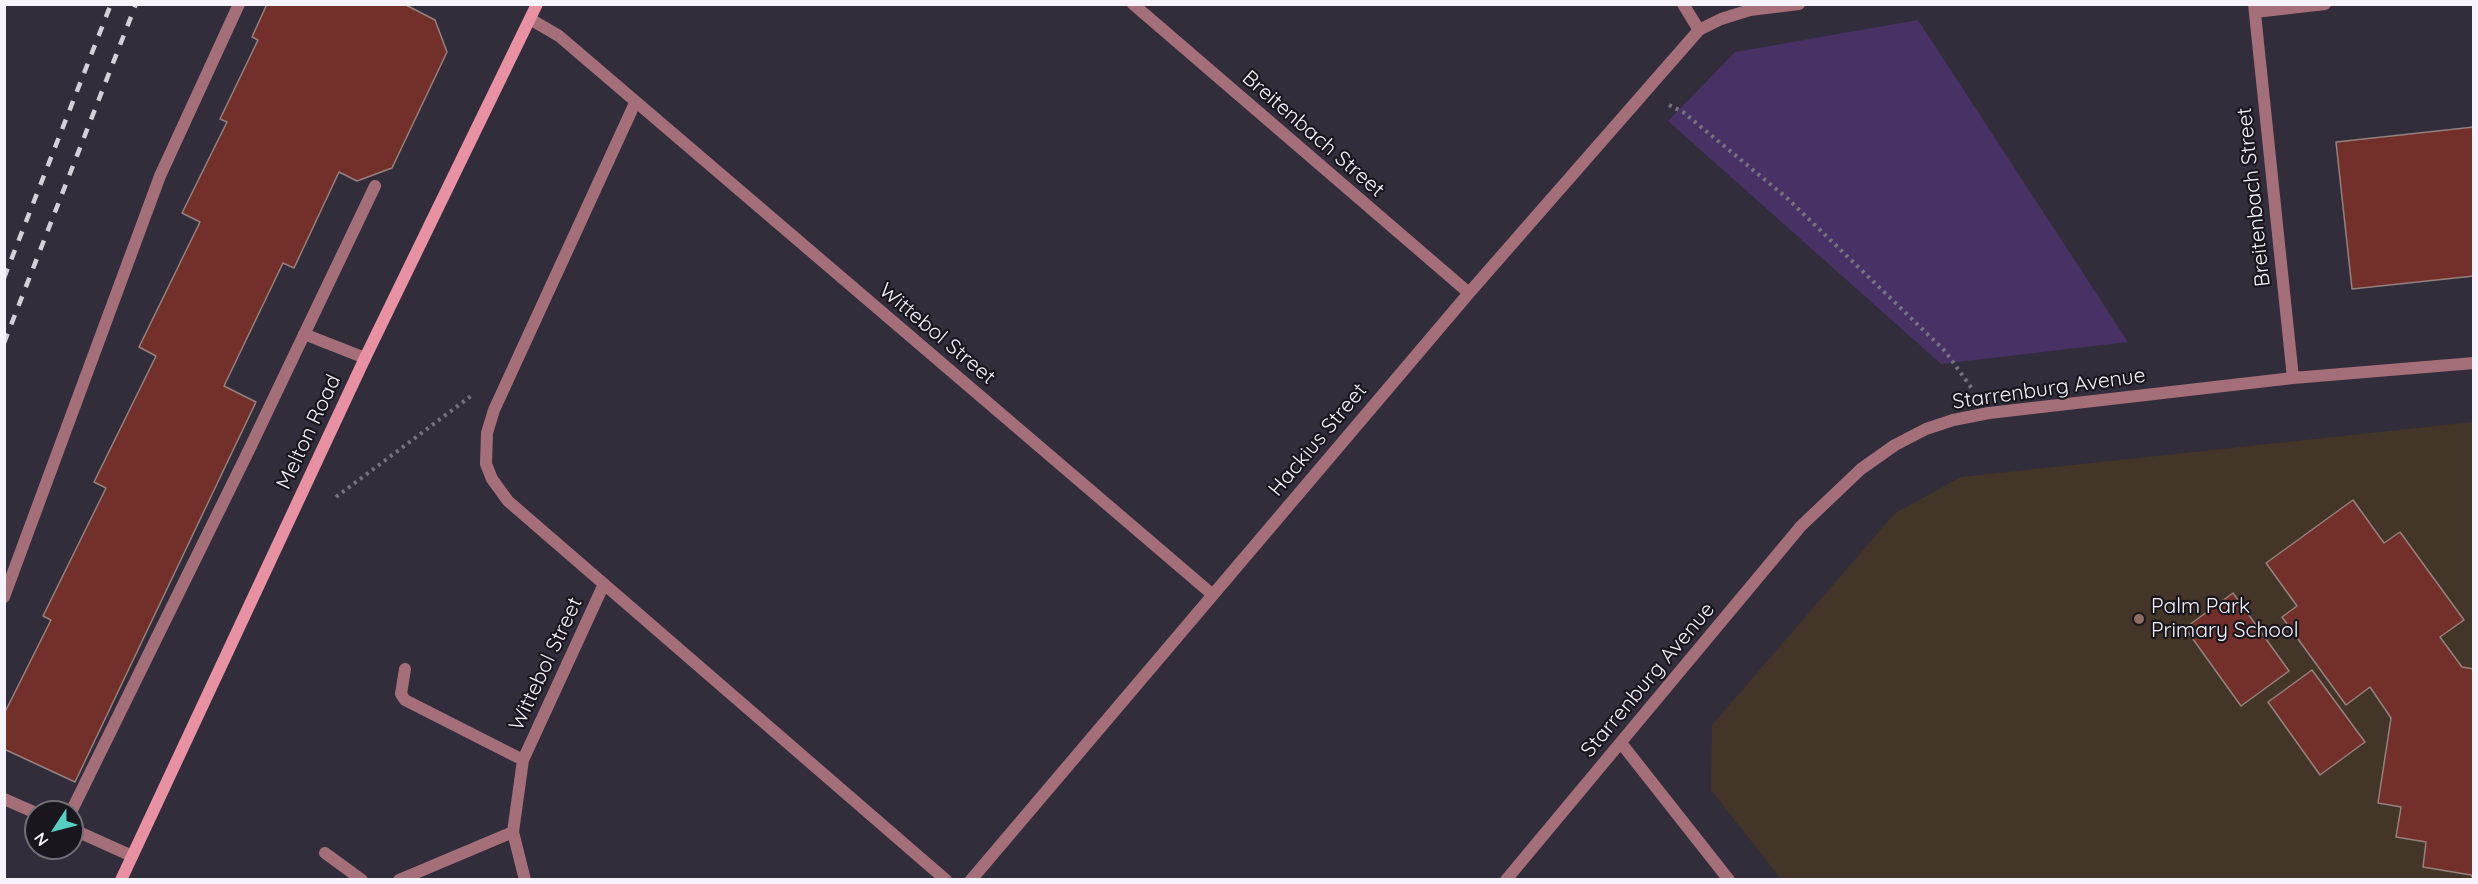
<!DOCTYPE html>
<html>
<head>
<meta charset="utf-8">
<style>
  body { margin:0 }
  #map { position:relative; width:2478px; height:884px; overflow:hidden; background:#322d3a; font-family:Quicksand,sans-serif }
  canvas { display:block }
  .frame { position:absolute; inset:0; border:6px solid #f6f3fc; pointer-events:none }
  .north { position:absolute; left:24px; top:800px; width:60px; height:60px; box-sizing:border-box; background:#19171d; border:2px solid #716f76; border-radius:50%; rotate:234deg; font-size:16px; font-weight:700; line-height:24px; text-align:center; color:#f6f3fc }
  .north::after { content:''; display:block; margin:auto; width:21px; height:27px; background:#57cec2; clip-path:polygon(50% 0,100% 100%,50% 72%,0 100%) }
</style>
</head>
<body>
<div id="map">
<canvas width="2478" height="884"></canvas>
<div class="frame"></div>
<div class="north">N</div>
</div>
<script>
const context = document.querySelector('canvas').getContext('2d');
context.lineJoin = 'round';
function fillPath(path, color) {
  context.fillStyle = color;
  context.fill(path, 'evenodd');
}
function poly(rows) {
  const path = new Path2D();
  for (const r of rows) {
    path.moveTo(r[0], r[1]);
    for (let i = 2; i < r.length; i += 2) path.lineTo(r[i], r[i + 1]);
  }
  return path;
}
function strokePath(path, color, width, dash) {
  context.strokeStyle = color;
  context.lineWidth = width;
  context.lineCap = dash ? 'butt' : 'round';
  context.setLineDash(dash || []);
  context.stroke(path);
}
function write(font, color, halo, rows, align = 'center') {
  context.font = font + ' Quicksand,sans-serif';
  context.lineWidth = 4.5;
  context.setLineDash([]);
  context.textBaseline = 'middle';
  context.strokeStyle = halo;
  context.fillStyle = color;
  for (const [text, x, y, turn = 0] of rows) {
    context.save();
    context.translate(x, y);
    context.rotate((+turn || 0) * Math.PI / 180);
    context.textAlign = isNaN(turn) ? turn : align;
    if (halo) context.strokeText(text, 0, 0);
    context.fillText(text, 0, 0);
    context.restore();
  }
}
fillPath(poly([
  [2473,422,2473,879,1781,879,1711,790,1712,725,1895,513,1961,477]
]), '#433527');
fillPath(poly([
  [1918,20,2128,342,1941,364,1668,121,1735,52]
]), '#473165');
const building = poly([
  [267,4,404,4,435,20,447,52,392,168,357,181,339,172,294,268,283,263,224,386,256,402,75,782,4,749,4,714,51,620,43,616,106,488,94,482,156,356,139,347,200,222,182,213,227,122,220,119,258,40,252,37,267,4],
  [2474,127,2474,276,2352,289,2336,142,2474,127],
  [2353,500,2384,543,2400,532,2464,620,2440,637,2462,667,2474,669,2474,879,2471,875,2423,867,2426,842,2396,837,2401,807,2378,803,2391,718,2370,687,2346,705,2282,617,2297,606,2266,563,2353,500],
  [2233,593,2289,671,2241,706,2185,628,2233,593],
  [2312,670,2365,742,2320,775,2268,702,2312,670]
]);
fillPath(building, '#73302a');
strokePath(building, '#95827f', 1.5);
strokePath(poly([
  [1669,105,1683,112,1787,198,1945,351,1973,390],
  [336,497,471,396]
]), '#76727d', 4, [3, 4.5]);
strokePath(poly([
  [304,334,365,358],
  [4,597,160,176,239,4],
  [4,799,36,813],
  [71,812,247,454,375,186],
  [72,829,132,856]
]), '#a56f7a', 12);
strokePath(poly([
  [1133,4,1469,293],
  [1683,4,1699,30],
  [2254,4,2293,378],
  [2255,12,2325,4],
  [530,19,559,36,1213,595],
  [635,103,494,410,487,433,486,464,492,479,508,501,946,880],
  [405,669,401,694,405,700,523,760],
  [1621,743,1729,880],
  [325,853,362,880],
  [399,880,513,832],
  [525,880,513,832,523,760,604,584],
  [971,880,1469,293,1699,30,1721,19,1750,10,1799,4],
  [1506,880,1801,526,1861,469,1895,445,1926,429,1953,420,1989,413,2293,378,2474,363]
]), '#a56f7a', 12);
strokePath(poly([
  [121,880,365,358,537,4]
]), '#e891a3', 12);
strokePath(poly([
  [4,278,111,4],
  [4,343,136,4]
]), '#d3d0d9', 4.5, [10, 10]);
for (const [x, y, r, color] of [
  [2139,619,6,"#8d6e63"]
]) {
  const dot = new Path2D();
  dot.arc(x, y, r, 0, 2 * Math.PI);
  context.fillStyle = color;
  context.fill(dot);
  strokePath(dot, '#19171d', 2);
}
write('21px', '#f6f3fc', '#19171d', [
  ["Breitenbach Street",1313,134,41],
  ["Breitenbach Street",2254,197,-96],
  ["Wittebol Street",937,334,40],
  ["Starrenburg Avenue",2049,389,-8],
  ["Melton Road",309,432,-65],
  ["Hackius Street",1318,440,-50],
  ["Wittebol Street",546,664,-65],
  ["Starrenburg Avenue",1648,680,-50]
]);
write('21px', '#f6f3fc', '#19171d', [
  ["Palm Park",2151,607],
  ["Primary School",2151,631]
], 'left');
</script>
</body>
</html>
